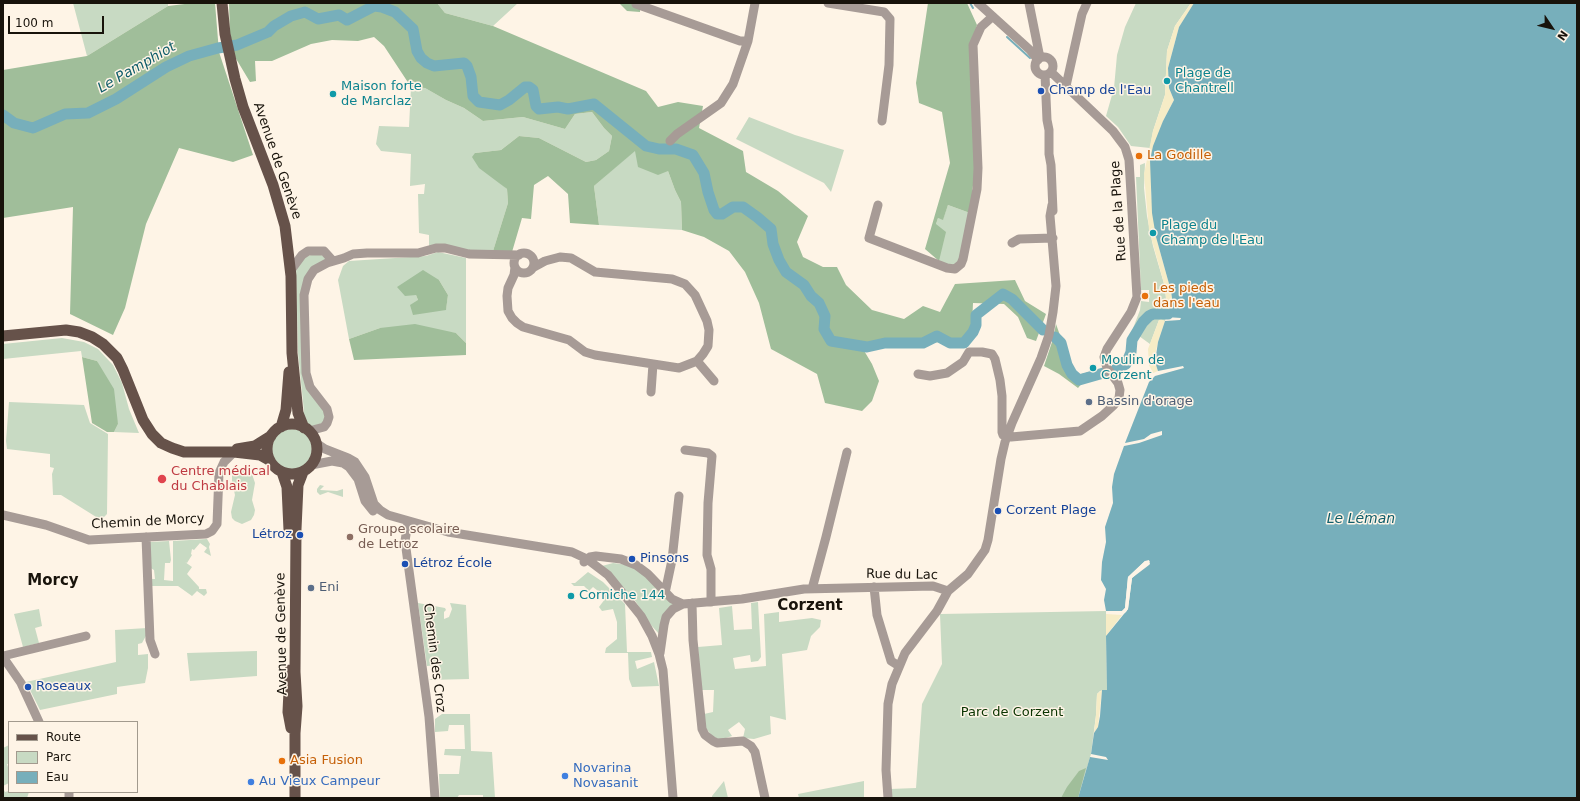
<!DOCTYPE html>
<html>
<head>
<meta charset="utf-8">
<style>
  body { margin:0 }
  #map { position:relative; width:1580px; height:801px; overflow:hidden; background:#fef4e6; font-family:"DejaVu Sans",sans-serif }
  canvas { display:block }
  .frame { position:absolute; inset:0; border:4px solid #18130b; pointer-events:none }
  .legend { position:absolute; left:8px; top:721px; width:130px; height:72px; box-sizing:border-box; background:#fef4e6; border:1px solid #a29a8e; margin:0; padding:5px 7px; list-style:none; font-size:12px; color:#18130b }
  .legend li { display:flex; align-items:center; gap:8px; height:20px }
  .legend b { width:20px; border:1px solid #a29a8e }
  .north { position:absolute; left:1532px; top:8px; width:40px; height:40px; -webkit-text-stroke:3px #fef4e6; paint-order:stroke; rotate:125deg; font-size:11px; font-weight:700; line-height:16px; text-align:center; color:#18130b }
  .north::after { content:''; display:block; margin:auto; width:14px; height:18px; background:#18130b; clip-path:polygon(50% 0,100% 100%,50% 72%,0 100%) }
  .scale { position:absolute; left:8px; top:16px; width:96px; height:18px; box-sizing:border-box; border:2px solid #18130b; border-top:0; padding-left:5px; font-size:12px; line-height:14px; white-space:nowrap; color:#18130b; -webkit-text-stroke:3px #fef4e6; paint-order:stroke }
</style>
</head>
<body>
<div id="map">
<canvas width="1580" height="801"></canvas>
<div class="frame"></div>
<ul class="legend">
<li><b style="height:5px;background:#66524a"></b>Route</li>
<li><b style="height:11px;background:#c8dac3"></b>Parc</li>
<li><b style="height:11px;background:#77afbb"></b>Eau</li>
</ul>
<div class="north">N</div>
<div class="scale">100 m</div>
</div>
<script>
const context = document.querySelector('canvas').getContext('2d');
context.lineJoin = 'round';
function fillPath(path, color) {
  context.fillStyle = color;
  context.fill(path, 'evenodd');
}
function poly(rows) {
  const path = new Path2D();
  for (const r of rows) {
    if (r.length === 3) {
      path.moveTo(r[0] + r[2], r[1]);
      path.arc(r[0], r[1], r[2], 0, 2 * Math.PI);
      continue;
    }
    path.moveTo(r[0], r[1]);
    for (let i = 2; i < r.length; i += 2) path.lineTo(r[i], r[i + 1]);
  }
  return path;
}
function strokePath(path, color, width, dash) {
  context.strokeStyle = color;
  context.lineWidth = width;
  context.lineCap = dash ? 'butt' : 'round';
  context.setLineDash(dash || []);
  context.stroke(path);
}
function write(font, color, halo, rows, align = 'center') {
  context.font = font + ' "DejaVu Sans",sans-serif';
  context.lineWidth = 3;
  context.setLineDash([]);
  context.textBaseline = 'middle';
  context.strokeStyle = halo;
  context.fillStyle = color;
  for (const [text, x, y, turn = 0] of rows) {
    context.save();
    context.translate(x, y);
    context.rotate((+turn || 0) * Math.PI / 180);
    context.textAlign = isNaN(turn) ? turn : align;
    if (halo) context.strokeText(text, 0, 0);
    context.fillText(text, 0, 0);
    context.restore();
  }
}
fillPath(poly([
  [73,3,168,3,168,6,87,56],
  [437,3,518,3,493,26,445,13],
  [1136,3,1191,3,1175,26,1167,51,1165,95,1153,131,1150,148,1131,146,1118,127,1106,116,1114,88,1117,55,1125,27],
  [411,87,425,88,446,100,464,108,483,121,523,117,565,129,575,114,592,112,604,128,612,136,609,151,596,160,586,162,539,138,519,136,501,150,475,153,498,181,507,189,508,203,493,251,466,250,429,246,429,235,419,233,418,194,424,194,425,184,410,186,411,154,381,151,376,144,379,126,409,127],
  [749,117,795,135,844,150,831,192,824,183,736,139],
  [635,150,668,171,675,190,681,202,682,230,599,225,594,186],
  [1145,163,1144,188,1147,216,1153,246,1165,287,1167,311,1165,321,1159,320,1150,344,1132,331,1140,310,1141,301,1149,302,1149,290,1141,290,1136,177,1140,177,1140,165],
  [948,205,970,213,958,263,953,266,939,261,936,224,938,218,943,219],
  [438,252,466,258,466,343,456,333,380,328,349,339,338,280,343,266,349,261,426,256],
  [439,280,448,295,446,309,418,300,416,295],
  [319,254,328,258,306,277,304,377,326,411,326,422,311,427,307,424,301,415,304,411,298,353,296,267,305,256],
  [62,338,84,342,98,349,113,365,122,383,129,409,139,433,114,432,118,424,97,361,82,357,81,351,3,359,3,344],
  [9,402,84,405,90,423,108,434,107,514,101,520,61,495,53,495,52,474,54,468,50,467,50,454,7,449,6,441],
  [292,449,20],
  [241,468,244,469,252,474,255,483,252,500,255,510,254,515,251,520,242,524,235,521,232,518,231,512,235,495,232,482,232,474,235,471],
  [320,485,324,486,320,490,337,491,343,489,343,497,328,492,320,495,317,492,317,489],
  [207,539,210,544,209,547,211,556,204,552,207,548,200,543,194,550,192,549,191,554,192,555,187,563,185,562,192,567,187,574,199,587,199,589,206,589,207,593,204,596,197,591,192,596,178,586,151,586,150,579,155,579,154,570,149,567,150,542,169,541,171,560,170,563,165,563,164,580,173,581,173,541],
  [613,563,629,565,643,573,675,605,659,634,651,625,634,599,602,566],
  [588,572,603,582,625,604,627,652,651,652,652,657,635,661,637,669,654,662,659,686,632,687,629,679,628,653,605,653,606,648,617,639,617,622,613,609,602,611,599,607,605,599,603,595,593,587,589,591,584,586,574,586,571,583,575,583],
  [758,602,761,657,758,661,751,662,750,655,733,658,735,669,766,666,764,614,779,612,779,622,812,618,821,620,820,627,811,636,807,650,782,654,786,720,770,716,771,734,754,739,743,738,745,729,739,722,728,730,732,736,720,740,712,736,705,727,704,714,713,712,714,690,701,690,698,647,722,645,719,608,732,606,734,630,752,629,751,603],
  [418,603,445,608,446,610,444,612,444,619,449,617,452,609,450,603,466,605,469,679,429,680,434,678,437,665,427,666],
  [39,609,42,626,35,628,39,643,23,647,14,614],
  [1106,611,1107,690,1100,691,1097,694,1096,715,1091,754,1078,798,890,798,890,789,916,788,922,704,942,664,940,614],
  [147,628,147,634,142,643,138,644,138,655,148,654,148,668,145,683,117,687,117,694,40,710,26,682,116,662,115,630],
  [257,651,257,676,190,681,187,653],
  [442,714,470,714,471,751,492,752,495,798,483,798,483,795,459,795,457,798,440,798,439,774,459,774,461,756,444,755,445,749,465,749,464,725,449,725,448,731,435,732,435,719],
  [9,745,9,764,7,764,9,770,9,783,3,786,3,748],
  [724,781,728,798,712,798,712,796],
  [864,781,864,798,799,798,798,794],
  [3,788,5,792,9,791,9,792,29,792,27,798,3,798]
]), '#c8dac3');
fillPath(poly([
  [193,3,215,3,219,52,253,155,233,162,179,148,146,224,125,308,113,335,70,314,73,207,3,218,3,70,87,56,168,6],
  [229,3,437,3,445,13,493,26,646,91,658,107,678,102,703,106,699,128,743,151,746,172,778,191,808,216,797,242,803,257,823,267,837,267,846,285,872,310,904,319,923,306,940,312,955,284,1015,280,1025,301,1046,314,1036,341,1027,338,1018,317,1004,304,973,303,972,325,962,340,863,349,872,364,879,381,872,401,862,411,825,403,817,374,771,349,759,303,745,272,729,251,704,237,682,230,681,202,675,190,668,171,658,175,638,167,635,151,594,186,599,225,570,223,568,194,548,176,534,185,531,219,522,218,512,252,493,251,508,203,507,189,479,168,472,157,475,153,501,150,519,136,539,138,586,162,596,160,609,151,612,136,604,128,592,112,575,114,565,129,523,117,483,121,464,108,446,100,425,88,411,87,384,46,374,37,358,41,332,40,311,44,272,61,255,61,256,81,250,82,235,57,230,33],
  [619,3,640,3,640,12,627,11],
  [928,3,967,3,977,25,971,46,975,167,970,213,948,205,943,220,938,218,936,224,946,232,939,261,925,249,950,163,942,112,919,103,916,83],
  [423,270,439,280,448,295,446,310,413,315,410,305,418,300,416,295,405,296,397,287],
  [415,324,456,333,466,343,466,355,354,360,349,339,380,328],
  [1056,324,1069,361,1077,375,1106,368,1111,374,1084,381,1078,388,1059,374,1044,366,1053,339],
  [82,357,97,361,114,389,118,424,114,432,107,432,92,423],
  [1086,768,1078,798,1061,798,1067,787,1079,771]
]), '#a0be9a');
fillPath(poly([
  [1191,3,1194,3,1179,27,1168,68,1169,88,1174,100,1163,121,1151,193,1156,237,1171,291,1172,298,1169,311,1167,311,1165,287,1149,230,1144,174,1153,131,1165,95,1167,51,1175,26],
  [1161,319,1165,321,1158,342,1155,355,1155,362,1158,371,1153,373,1149,365,1148,349,1159,320],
  [1106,614,1122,615,1106,636],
  [1102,690,1098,727,1094,733,1096,715,1097,694]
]), '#f6ecc6');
fillPath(poly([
  [1194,3,1577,3,1577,798,1078,798,1090,757,1108,760,1106,757,1091,754,1094,733,1098,727,1100,716,1102,690,1107,690,1106,636,1128,609,1132,578,1150,561,1145,561,1128,577,1125,608,1122,611,1106,611,1104,600,1106,589,1101,580,1102,562,1106,542,1105,527,1113,503,1112,487,1114,474,1124,446,1139,443,1162,435,1162,431,1151,434,1144,439,1125,443,1149,382,1155,376,1184,368,1183,366,1158,371,1155,362,1158,342,1165,321,1180,320,1181,318,1166,317,1169,310,1172,298,1171,291,1156,237,1152,213,1150,160,1153,146,1163,121,1174,100,1169,88,1168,68,1179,27]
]), '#77afbb');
fillPath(poly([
  [1149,560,1150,564,1149,565,1132,578,1128,609,1126,612,1122,615,1120,615,1121,613,1106,613,1106,611,1122,611,1125,608,1128,577,1145,561]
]), '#fef4e6');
strokePath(poly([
  [970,3,973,8],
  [1007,37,1030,58]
]), '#77afbb', 2);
strokePath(poly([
  [3,115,14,123,33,128,65,114,88,113,116,99,166,67,189,56,218,48,237,45,268,32,274,26,291,16,305,12,318,19,339,15,347,20,374,6,382,7,395,12,413,29,417,51,421,58,427,63,434,66,464,63,467,66,471,77,473,96,479,102,500,105,509,100,525,87,529,87,533,90,536,106,539,109,558,107,568,109,594,104,646,146,659,149,676,149,693,155,704,173,708,192,714,210,717,214,722,214,733,207,743,207,757,217,771,229,773,244,779,260,786,272,804,285,811,296,819,303,825,316,824,329,831,341,867,347,885,343,923,343,937,336,950,343,964,343,973,332,976,325,976,315,1003,294,1012,299,1043,330],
  [1055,337,1061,343,1067,365,1072,374,1079,380,1107,372],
  [1116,369,1126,364,1131,352,1132,340,1143,322,1149,316,1153,314,1168,314]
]), '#77afbb', 11);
strokePath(poly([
  [828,3,884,12,890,19,889,65,882,121],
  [978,3,1030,50,1038,60],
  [1029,3,1040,58],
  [636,4,740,41,748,41],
  [1044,66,9],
  [1045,75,1047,120,1049,130,1049,154,1051,165,1053,211],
  [1066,86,1082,14,1087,3],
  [670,141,677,134,721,103,733,84,748,41,755,3],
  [878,205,869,238,947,268,955,269,961,264,963,259,977,189,978,168,973,45,981,27,992,17],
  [1012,243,1019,239,1053,238],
  [524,263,10],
  [515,267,514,275,508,288,507,296,508,311,512,318,517,323,523,327,569,340,585,352,595,355,679,368,697,361,703,354,708,346,709,330,707,321,695,295,685,284,672,279,595,272,571,258,560,257,545,261,534,267],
  [291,270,302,255,308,251,324,251,333,261],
  [697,361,714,381],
  [918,374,930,376,947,373,963,362,969,352,982,352,992,354,995,359,1000,380,1002,396,1002,432,1003,435,1011,437,1080,431,1102,416,1114,405,1119,398,1120,390,1118,383,1107,368,1104,357,1107,349,1131,312,1137,297,1129,160,1125,147,1113,131,1051,72],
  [651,392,653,364],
  [309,431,324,427,327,423,329,417,327,409,310,387,306,373,304,295,308,279,314,270,327,263,344,258,353,254,367,253,418,253,436,248,445,248,469,254,519,255],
  [316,443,325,449,348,458,355,462,365,477,374,504,380,510,388,515,448,532,572,552,587,559,608,575,641,616,652,636,659,654,663,670,673,798],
  [685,450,708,453,712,456,708,503,707,555,711,569,711,602],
  [311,465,332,461,343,463,349,467,358,479,365,501,373,511],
  [3,515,46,525,89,540,206,534,212,531,217,524,219,473,224,462,234,452],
  [408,522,405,541,429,717,435,798],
  [146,537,150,640,155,654],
  [584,562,590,557,596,556,621,559,636,565,648,574,672,599,683,604],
  [874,587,877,615,891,661,899,666],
  [812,589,826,537,847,452],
  [665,593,672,560,679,496],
  [692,603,693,640,702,729,705,735,713,741,717,743,743,741,751,746,755,752,765,798],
  [660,653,664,625,666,617,673,609,683,604,742,599,804,589,933,586,948,591],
  [3,656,86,636],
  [3,657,21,683,39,722],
  [69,798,69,792],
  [888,798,886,770,888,704,892,684,905,653,937,611,948,591,968,574,985,550,988,540,1001,459,1005,442,1012,423,1041,358,1049,335,1053,312,1056,286,1050,216,1052,205]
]), '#a79b96', 9);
strokePath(poly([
  [222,3,225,34,235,79,243,107,273,185,285,226,291,276,292,353,298,413,304,428],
  [3,336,66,330,79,332,92,337,103,344,117,358,123,370,143,420,152,434,161,443,172,448,184,452,234,452,260,455,269,460],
  [292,449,25],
  [281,427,286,410,289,372],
  [237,449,255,446,271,436],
  [282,472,287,487,289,530],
  [290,670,288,712,291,728],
  [295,798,295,733,297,706,295,672,296,529,298,485,303,472]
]), '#66524a', 11);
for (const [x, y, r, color] of [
  [1167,81,4,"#0f9aa8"],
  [1041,91,4,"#1a4fb4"],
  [333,94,4,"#0f9aa8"],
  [1139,156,4,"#e8710a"],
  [1153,233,4,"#0f9aa8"],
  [1145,296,4,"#e8710a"],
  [1093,368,4,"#0f9aa8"],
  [1089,402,4,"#5c6f8a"],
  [162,479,5,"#e0444e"],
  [998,511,4,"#1a4fb4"],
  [300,535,4,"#1a4fb4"],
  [350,537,4,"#8d6e63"],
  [632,559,4,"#1a4fb4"],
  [405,564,4,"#1a4fb4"],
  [311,588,4,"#5c6f8a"],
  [571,596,4,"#0f9aa8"],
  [28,687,4,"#1a4fb4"],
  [282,761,4,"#e8710a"],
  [565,776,4,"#3f7fe0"],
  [251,782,4,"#3f7fe0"]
]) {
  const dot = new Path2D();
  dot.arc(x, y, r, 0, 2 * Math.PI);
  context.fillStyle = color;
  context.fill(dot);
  strokePath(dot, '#fef4e6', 1.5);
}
write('13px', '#0d838f', '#fef4e6', [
  ["Plage de",1175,74],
  ["Chantrell",1175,89],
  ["Maison forte",341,87],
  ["de Marclaz",341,102],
  ["Plage du",1161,226],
  ["Champ de l'Eau",1161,241],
  ["Moulin de",1101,361],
  ["Corzent",1101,376],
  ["Corniche 144",579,596]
], 'left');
write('13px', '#164399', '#fef4e6', [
  ["Champ de l'Eau",1049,91],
  ["Corzent Plage",1006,511],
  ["Létroz",292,535,"right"],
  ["Pinsons",640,559],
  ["Létroz École",413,564],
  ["Roseaux",36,687]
], 'left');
write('13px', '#c56008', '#fef4e6', [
  ["La Godille",1147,156],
  ["Les pieds",1153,289],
  ["dans l'eau",1153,304],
  ["Asia Fusion",290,761]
], 'left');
write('13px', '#18130b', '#fef4e6', [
  ["Avenue de Genève",277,161,71],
  ["Rue de la Plage",1119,211,-94],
  ["Chemin de Morcy",148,522,-3],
  ["Rue du Lac",902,575,1],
  ["Avenue de Genève",282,634,-91],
  ["Chemin des Croz",434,658,83]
]);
write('13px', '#4e5e75', '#fef4e6', [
  ["Bassin d'orage",1097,402],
  ["Eni",319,588]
], 'left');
write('13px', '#be3a42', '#fef4e6', [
  ["Centre médical",171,472],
  ["du Chablais",171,487]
], 'left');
write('13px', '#785e54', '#fef4e6', [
  ["Groupe scolaire",358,530],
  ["de Letroz",358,545]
], 'left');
write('13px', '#0a3401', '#fef4e6', [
  ["Parc de Corzent",1012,713]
]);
write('13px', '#366cbe', '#fef4e6', [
  ["Novarina",573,769],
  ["Novasanit",573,784],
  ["Au Vieux Campeur",259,782]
], 'left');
write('italic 14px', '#0f5d6a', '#fef4e6', [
  ["Le Pamphiot",137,68,-30],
  ["Le Léman",1361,519]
]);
write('bold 15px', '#18130b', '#fef4e6', [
  ["Morcy",53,581],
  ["Corzent",810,606]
]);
</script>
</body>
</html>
